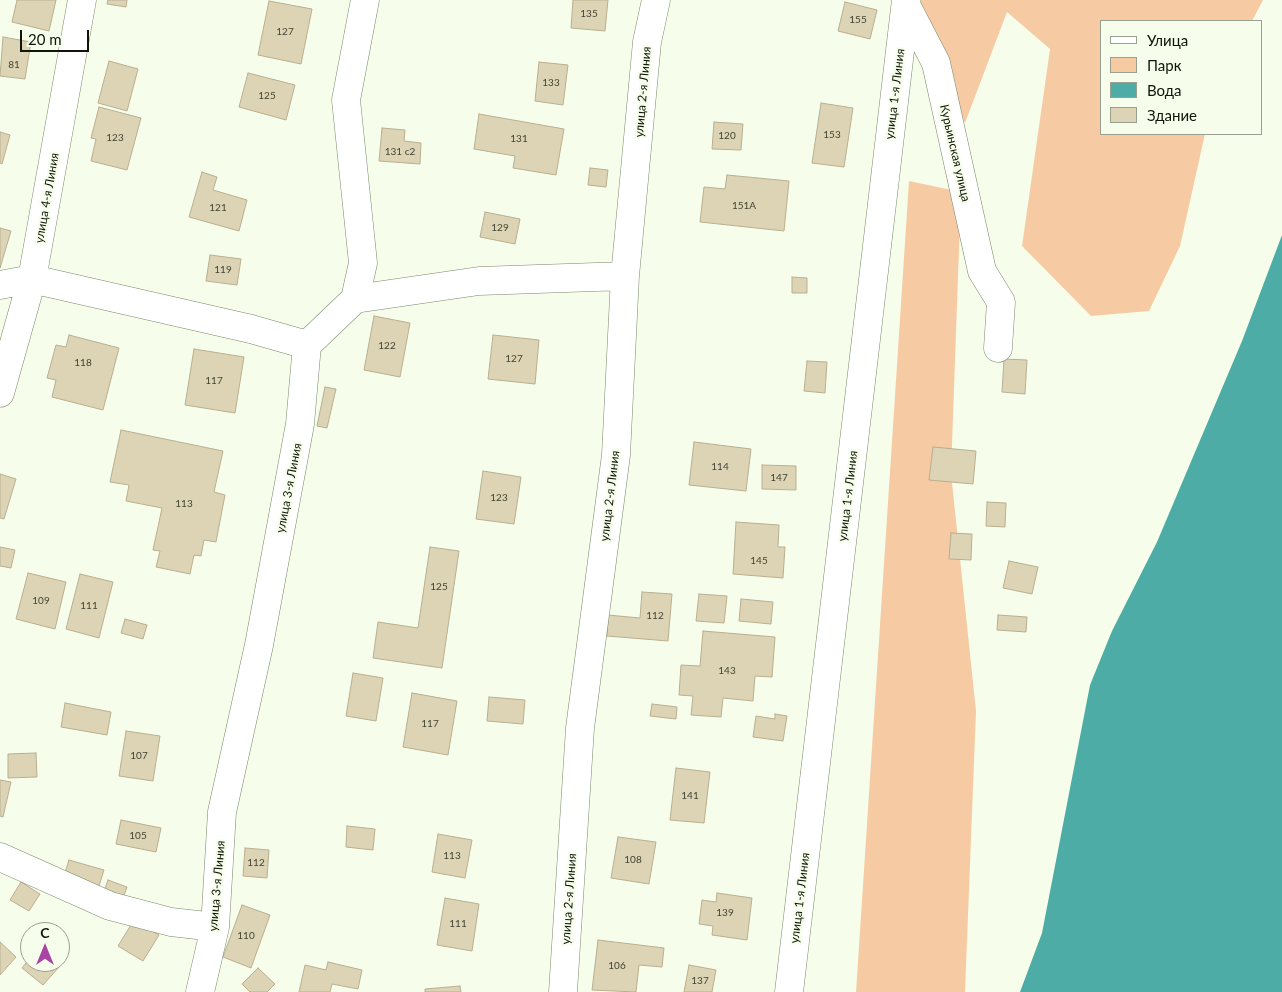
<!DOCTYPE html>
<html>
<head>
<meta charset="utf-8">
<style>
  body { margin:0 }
  #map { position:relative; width:1282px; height:992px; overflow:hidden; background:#f6feeb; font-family:Lato,sans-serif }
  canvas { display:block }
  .legend { position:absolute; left:1100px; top:20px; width:162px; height:115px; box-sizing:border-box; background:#f6feeb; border:1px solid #9aa091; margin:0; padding:6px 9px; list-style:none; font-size:15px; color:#101409 }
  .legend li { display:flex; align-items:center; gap:10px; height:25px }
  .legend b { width:25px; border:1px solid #9aa091 }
  .north { position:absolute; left:20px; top:922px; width:50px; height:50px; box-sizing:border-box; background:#f6feeb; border:1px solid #9aa091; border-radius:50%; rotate:0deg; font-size:14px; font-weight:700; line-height:20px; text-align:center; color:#101409 }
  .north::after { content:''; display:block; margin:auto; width:18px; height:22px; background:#ab43a5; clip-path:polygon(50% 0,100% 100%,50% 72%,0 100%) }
  .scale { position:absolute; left:20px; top:30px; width:69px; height:22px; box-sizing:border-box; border:2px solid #101409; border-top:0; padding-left:6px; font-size:15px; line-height:18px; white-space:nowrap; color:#101409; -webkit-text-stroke:4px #f6feeb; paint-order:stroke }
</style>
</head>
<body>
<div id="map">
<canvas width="1282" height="992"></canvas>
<ul class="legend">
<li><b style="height:6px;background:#fff"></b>Улица</li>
<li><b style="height:14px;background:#f6cba4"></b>Парк</li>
<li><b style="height:14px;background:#4dada6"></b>Вода</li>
<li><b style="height:14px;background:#dcd4b4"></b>Здание</li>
</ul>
<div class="north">С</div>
<div class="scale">20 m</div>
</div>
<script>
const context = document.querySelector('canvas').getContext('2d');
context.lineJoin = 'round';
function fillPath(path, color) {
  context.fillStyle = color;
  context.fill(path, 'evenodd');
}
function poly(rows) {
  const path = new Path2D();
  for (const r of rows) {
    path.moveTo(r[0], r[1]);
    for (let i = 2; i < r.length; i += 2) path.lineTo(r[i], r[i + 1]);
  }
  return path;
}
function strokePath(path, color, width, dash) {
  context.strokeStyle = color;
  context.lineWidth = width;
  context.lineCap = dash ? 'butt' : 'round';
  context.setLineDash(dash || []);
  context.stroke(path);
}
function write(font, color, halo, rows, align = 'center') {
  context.font = font + ' Lato,sans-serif';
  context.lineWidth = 4.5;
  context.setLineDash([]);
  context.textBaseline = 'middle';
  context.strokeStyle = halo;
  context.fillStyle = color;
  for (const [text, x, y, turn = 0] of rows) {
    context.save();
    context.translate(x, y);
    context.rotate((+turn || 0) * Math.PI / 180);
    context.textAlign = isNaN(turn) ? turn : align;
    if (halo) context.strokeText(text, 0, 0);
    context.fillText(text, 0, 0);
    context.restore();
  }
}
fillPath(poly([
  [921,0,1263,0,1252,21,1101,21,1101,134,1205,134,1180,246,1149,311,1091,316,1022,246,1050,49,1007,12,965,123,920,15],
  [909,181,961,192,951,473,976,711,965,992,856,992]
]), '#f6cba4');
fillPath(poly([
  [1282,235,1282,992,1020,992,1042,933,1090,685,1112,631,1157,542,1242,341]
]), '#4dada6');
const building = poly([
  [17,0,56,0,49,31,12,22,17,0],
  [108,0,127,0,126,7,107,4,108,0],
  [573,0,608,0,605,31,571,28,573,0],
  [269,1,312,9,301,64,258,55,269,1],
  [845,2,877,10,870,39,838,31,845,2],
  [3,37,31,42,25,79,0,76,3,37],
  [109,61,138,69,127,111,98,103,109,61],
  [539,62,568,65,563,105,535,101,539,62],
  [248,73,295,85,286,120,239,107,248,73],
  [821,103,853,108,844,167,812,163,821,103],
  [99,107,141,118,127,170,91,161,96,139,91,138,99,107],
  [479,114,564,129,556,175,513,168,515,156,474,149,479,114],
  [714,122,743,124,741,150,712,149,714,122],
  [382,128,405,130,404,141,421,143,420,164,379,161,382,128],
  [0,132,10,135,2,164,0,163,0,132],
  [590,168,608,170,606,187,588,185,590,168],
  [202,172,217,177,213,190,247,200,239,231,189,217,202,172],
  [727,175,789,181,784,231,700,222,704,187,725,189,727,175],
  [485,212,520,219,515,244,480,237,485,212],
  [0,228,11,231,0,268,0,228],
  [210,255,241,259,237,285,206,281,210,255],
  [792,277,807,278,807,293,792,293,792,277],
  [374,316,410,323,400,377,364,370,374,316],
  [69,335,119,348,103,410,52,397,56,380,47,378,56,345,66,347,69,335],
  [493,335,539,340,535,384,488,379,493,335],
  [194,349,244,357,235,413,185,405,194,349],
  [1004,359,1027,360,1025,394,1002,392,1004,359],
  [807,361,827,362,825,393,804,391,807,361],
  [325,387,336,389,327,428,317,426,325,387],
  [121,430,223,451,214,492,225,495,216,542,204,540,201,556,194,555,190,574,156,567,160,551,153,550,162,508,126,501,129,485,110,482,121,430],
  [694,442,751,449,746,491,689,485,694,442],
  [933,447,976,451,973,484,929,480,933,447],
  [762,465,796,466,796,490,762,489,762,465],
  [483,471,521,477,514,524,476,519,483,471],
  [0,474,16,479,4,519,0,518,0,474],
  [987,502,1006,503,1005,527,986,526,987,502],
  [736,522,779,525,778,547,785,547,783,578,733,574,736,522],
  [951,533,972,534,971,560,949,559,951,533],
  [0,547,15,550,11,568,0,566,0,547],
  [430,547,459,551,442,668,373,658,378,622,418,628,430,547],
  [1009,561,1038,567,1032,594,1003,588,1009,561],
  [28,573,66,582,55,629,16,619,28,573],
  [80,574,113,582,99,638,66,629,80,574],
  [642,592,672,594,668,641,607,636,608,615,640,618,642,592],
  [699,594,727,596,724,623,696,621,699,594],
  [741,599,773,602,771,624,739,621,741,599],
  [998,615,1027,617,1026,632,997,630,998,615],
  [125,619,147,625,143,639,121,633,125,619],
  [703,631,775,637,772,677,755,676,753,701,723,698,721,717,691,715,693,696,679,695,681,665,700,666,703,631],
  [353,673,383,678,376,721,346,716,353,673],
  [412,693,457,701,448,755,403,747,412,693],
  [489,697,525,700,523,724,487,721,489,697],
  [65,703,111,712,107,735,61,727,65,703],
  [652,704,677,707,676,719,650,716,652,704],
  [775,714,787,716,783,741,753,737,756,716,775,719,775,714],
  [126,731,160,736,153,781,119,776,126,731],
  [36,753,37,777,8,778,8,754,36,753],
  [676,768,710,772,704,823,670,820,676,768],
  [0,780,11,782,3,817,0,816,0,780],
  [121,820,161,828,156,852,116,844,121,820],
  [347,826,375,829,373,850,346,847,347,826],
  [438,834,472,840,465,878,432,872,438,834],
  [618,837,656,842,649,884,611,878,618,837],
  [245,848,269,850,267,878,243,876,245,848],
  [69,860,104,870,98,889,63,879,69,860],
  [108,880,127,887,122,901,103,894,108,880],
  [21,882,40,894,29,911,10,900,21,882],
  [717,893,752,898,747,940,712,935,713,926,699,924,702,900,716,902,717,893],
  [445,898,479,904,472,951,437,945,445,898],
  [242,905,270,915,251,968,223,957,242,905],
  [134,920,159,935,143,961,118,946,134,920],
  [598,940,664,948,662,967,639,965,636,992,592,990,598,940],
  [0,942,16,957,0,975,0,942],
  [30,958,30,962,53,962,59,967,43,985,22,968,30,958],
  [328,962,362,970,358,989,332,984,330,992,299,992,305,965,326,970,328,962],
  [689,965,716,970,712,992,684,992,689,965],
  [258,968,275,984,267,992,250,992,242,984,258,968],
  [460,986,461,992,425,992,425,989,460,986]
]);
fillPath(building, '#dcd4b4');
strokePath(building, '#b8af90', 1);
const minor = poly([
  [906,5,936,63,982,271,1001,302,998,348],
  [0,285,32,279,251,329,307,345],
  [355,299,479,281,625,276],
  [0,393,32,279,82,0],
  [0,857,110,906,171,922,215,927],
  [200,992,215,927,222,812,259,645,300,424,307,345,355,299,363,263,346,100,365,0],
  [563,992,580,728,616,455,625,276,647,42,656,0],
  [789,992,906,0]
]);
strokePath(minor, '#7b876b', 29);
strokePath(minor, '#fff', 28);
write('10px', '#434434', null, [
  ["135",589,14],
  ["155",858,20],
  ["127",285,32],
  ["81",14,65],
  ["133",551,83],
  ["125",267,96],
  ["153",832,135],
  ["120",727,136],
  ["123",115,138],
  ["131",519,139],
  ["131 с2",400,152],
  ["151А",744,206],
  ["121",218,208],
  ["129",500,228],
  ["119",223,270],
  ["122",387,346],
  ["127",514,359],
  ["118",83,363],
  ["117",214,381],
  ["114",720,467],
  ["147",779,478],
  ["123",499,498],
  ["113",184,504],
  ["145",759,561],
  ["125",439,587],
  ["109",41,601],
  ["111",89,606],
  ["112",655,616],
  ["143",727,671],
  ["117",430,724],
  ["107",139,756],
  ["141",690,796],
  ["105",138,836],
  ["113",452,856],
  ["108",633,860],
  ["112",256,863],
  ["139",725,913],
  ["111",458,924],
  ["110",246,936],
  ["106",617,966],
  ["137",700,981]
]);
write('12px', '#101409', '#f6feeb', [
  ["улица 2-я Линия",643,92,-85],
  ["улица 1-я Линия",895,94,-83],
  ["Курьинская улица",955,153,77],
  ["улица 4-я Линия",47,198,-80],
  ["улица 3-я Линия",289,488,-79],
  ["улица 2-я Линия",610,496,-83],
  ["улица 1-я Линия",848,496,-83],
  ["улица 3-я Линия",217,886,-85],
  ["улица 1-я Линия",800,898,-83],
  ["улица 2-я Линия",569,899,-86]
]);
</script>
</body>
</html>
